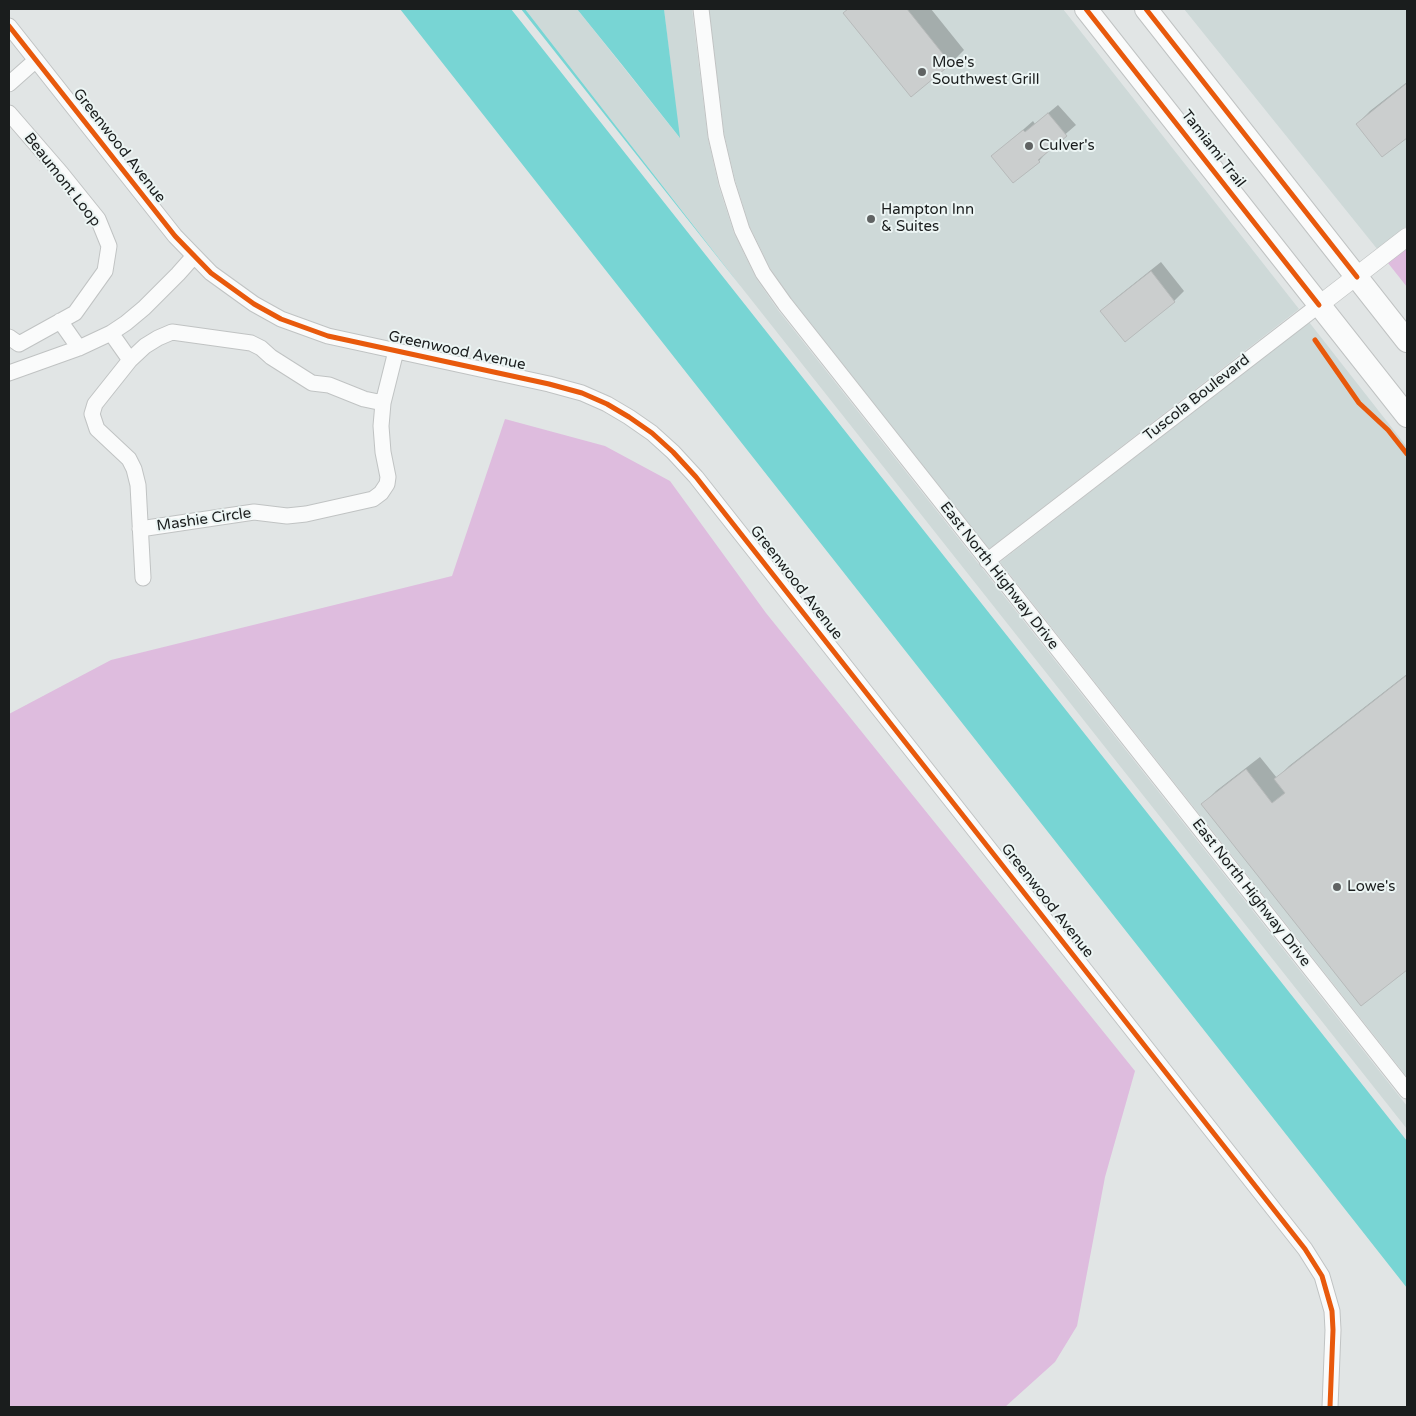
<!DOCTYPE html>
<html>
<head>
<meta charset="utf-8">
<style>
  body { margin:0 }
  #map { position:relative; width:1416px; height:1416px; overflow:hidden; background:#e1e5e5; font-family:"Varela Round",sans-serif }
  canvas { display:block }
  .frame { position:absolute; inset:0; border:10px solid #1a1d1d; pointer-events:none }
</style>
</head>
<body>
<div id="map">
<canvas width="1416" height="1416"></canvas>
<div class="frame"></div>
</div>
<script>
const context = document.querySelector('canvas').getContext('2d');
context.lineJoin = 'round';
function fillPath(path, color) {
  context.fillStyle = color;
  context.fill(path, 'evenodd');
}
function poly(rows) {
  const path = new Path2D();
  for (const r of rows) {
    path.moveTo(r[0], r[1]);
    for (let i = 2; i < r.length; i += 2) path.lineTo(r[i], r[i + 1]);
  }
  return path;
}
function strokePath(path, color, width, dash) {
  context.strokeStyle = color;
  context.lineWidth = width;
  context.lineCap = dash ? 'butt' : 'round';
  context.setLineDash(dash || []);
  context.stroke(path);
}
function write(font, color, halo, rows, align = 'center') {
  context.font = font + ' "Varela Round",sans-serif';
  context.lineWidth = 4;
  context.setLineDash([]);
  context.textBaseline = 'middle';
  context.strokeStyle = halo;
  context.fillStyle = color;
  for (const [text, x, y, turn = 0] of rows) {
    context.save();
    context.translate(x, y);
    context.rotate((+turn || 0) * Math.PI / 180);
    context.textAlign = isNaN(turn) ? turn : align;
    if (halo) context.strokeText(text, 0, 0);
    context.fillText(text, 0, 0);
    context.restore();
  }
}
fillPath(poly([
  [525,9,577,9,679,137,664,9,692,9,708,139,719,187,734,233,756,278,778,310,1407,1106,1407,1129,742,288],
  [709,9,1063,9,1299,309,989,549,791,299,770,268,749,225,735,180,724,133],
  [1184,9,1407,9,1407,226,1378,250],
  [1309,322,1407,447,1407,1077,1000,562]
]), '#ced9d8');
fillPath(poly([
  [1407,247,1407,287,1388,263],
  [505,419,605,446,670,481,766,613,1135,1071,1105,1177,1077,1326,1055,1362,1005,1407,9,1407,9,714,111,660,452,576]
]), '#debcde');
fillPath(poly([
  [400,9,511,9,1407,1141,1407,1288],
  [521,9,525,9,742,288],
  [577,9,664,9,680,138,623,66]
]), '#78d5d4');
fillPath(poly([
  [849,9,931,9,964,50,951,63,911,95,845,13],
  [1407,82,1407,136,1383,156,1357,124,1370,111],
  [1058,105,1076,125,1047,150,1048,151,1039,161,993,156,1033,121,1035,124],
  [1161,262,1184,291,1174,301,1125,340,1102,311,1112,301],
  [1407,674,1407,969,1361,1005,1203,804,1216,791,1260,757,1277,778,1289,766]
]), '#0003');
const building = poly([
  [848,9,907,9,951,64,911,97,843,13,848,9],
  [1407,83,1407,138,1382,157,1356,124,1407,83],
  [1048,113,1067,136,1038,160,1040,162,1013,183,991,156,1023,130,1025,132,1048,113],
  [1151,271,1175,302,1125,342,1100,311,1151,271],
  [1407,675,1407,970,1361,1006,1201,804,1246,769,1272,803,1285,793,1274,779,1407,675]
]);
fillPath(building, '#cbcece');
strokePath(building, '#b7baba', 1);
const minor = poly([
  [701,9,716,136,727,183,742,230,763,273,785,304,1407,1091],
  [9,26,175,236,211,273,254,304,281,319,328,336,549,384,582,393,607,404,629,417,652,433,673,452,696,477,1305,1249,1322,1276,1332,1311,1333,1330,1330,1407],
  [9,84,36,60],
  [9,113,61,173,98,219,109,246,105,271,75,313,19,344,9,337],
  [60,321,79,348],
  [111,333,130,360],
  [9,373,79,348,111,333,126,323,144,308,178,274,194,256],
  [140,529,254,512,287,516,306,514,373,499,381,493,387,484,388,477,383,452,381,426,383,403,396,351],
  [987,561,1319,305],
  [143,578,138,485,134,469,129,459,97,429,92,414,95,404,130,360,145,346,158,338,172,332,251,343,261,348,271,357,312,383,329,385,364,399,383,403]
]);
const tertiary = poly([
  [1319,305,1407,237]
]);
const primary = poly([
  [1086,9,1407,416],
  [1146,9,1407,341]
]);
strokePath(minor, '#c0c3c3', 17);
strokePath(tertiary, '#c0c3c3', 19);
strokePath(primary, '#c0c3c3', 24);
strokePath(minor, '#fafbfb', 15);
strokePath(tertiary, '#fafbfb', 18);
strokePath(primary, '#fafbfb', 22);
strokePath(poly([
  [1086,9,1319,305],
  [1146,9,1357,277],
  [9,26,175,236,211,273,254,304,281,319,328,336,549,384,582,393,607,404,629,417,652,433,673,452,696,477,1305,1249,1322,1276,1332,1311,1333,1330,1330,1407],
  [1315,340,1359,403,1388,430,1407,454]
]), '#e8590c', 5);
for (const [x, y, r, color] of [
  [922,72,5,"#606363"],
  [1029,146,5,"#606363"],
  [871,219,5,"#606363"],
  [1337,887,5,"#606363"]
]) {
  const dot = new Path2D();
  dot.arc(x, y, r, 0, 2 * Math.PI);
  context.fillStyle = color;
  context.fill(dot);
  strokePath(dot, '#ecf5f4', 2);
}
write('15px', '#1a1d1d', '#ecf5f4', [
  ["Moe's",932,63],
  ["Southwest Grill",932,80],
  ["Culver's",1039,146],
  ["Hampton Inn",881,210],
  ["& Suites",881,227],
  ["Lowe's",1347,887]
], 'left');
write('15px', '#1a1d1d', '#ecf5f4', [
  ["Greenwood Avenue",119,146,52],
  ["Tamiami Trail",1213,149,52],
  ["Beaumont Loop",62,180,52],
  ["Greenwood Avenue",457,351,12],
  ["Tuscola Boulevard",1197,398,-38],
  ["Mashie Circle",204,520,-8],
  ["East North Highway Drive",999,576,52],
  ["Greenwood Avenue",796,583,52],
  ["East North Highway Drive",1251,893,52],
  ["Greenwood Avenue",1047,901,52]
]);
</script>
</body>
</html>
